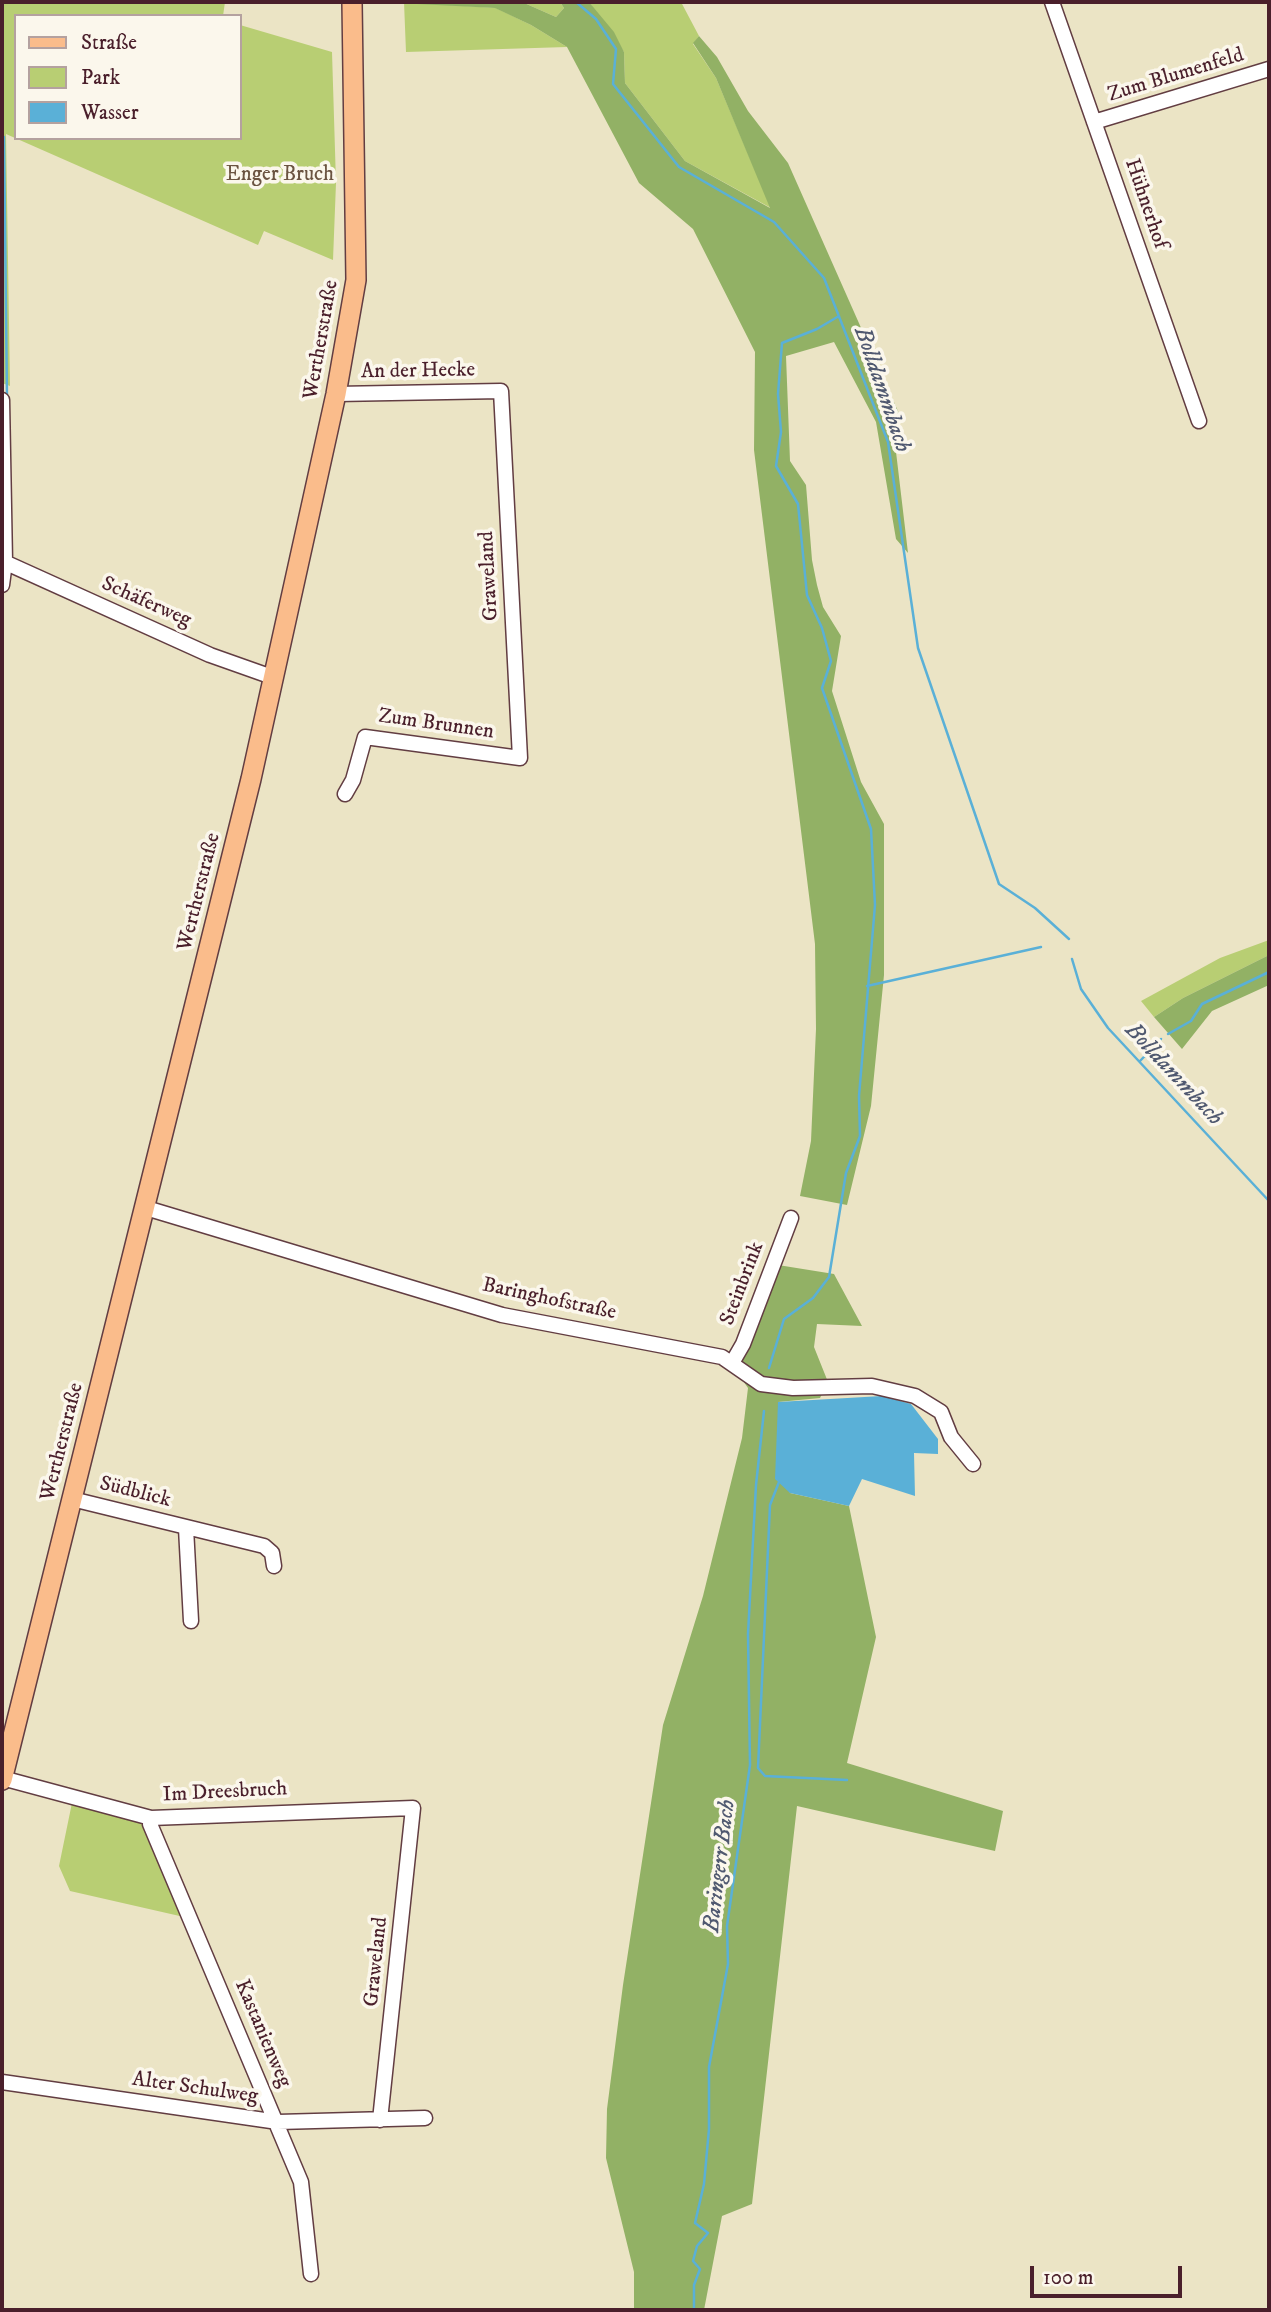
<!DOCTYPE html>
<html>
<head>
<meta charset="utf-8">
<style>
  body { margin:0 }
  #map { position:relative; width:1271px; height:2312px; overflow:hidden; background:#ebe4c5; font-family:"IM FELL DW Pica",serif }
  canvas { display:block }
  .frame { position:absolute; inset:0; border:4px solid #4a1f2b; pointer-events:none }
  .legend { position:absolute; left:14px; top:14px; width:228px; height:126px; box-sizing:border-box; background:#fbf7ec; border:2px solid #b4a19f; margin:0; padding:9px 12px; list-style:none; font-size:21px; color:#4a1f2b }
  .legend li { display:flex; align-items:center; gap:14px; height:35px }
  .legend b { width:35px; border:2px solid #b4a19f }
  .scale { position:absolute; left:1030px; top:2266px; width:152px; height:32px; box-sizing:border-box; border:4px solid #4a1f2b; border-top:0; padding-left:9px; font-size:21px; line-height:24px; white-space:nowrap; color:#4a1f2b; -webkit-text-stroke:5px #fbf7ec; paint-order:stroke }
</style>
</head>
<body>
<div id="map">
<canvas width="1271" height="2312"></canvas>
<div class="frame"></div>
<ul class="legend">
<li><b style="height:9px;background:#fabc8b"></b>Straße</li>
<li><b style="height:19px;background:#b8ce73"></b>Park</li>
<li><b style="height:19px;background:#5ab0d7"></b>Wasser</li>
</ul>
<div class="scale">100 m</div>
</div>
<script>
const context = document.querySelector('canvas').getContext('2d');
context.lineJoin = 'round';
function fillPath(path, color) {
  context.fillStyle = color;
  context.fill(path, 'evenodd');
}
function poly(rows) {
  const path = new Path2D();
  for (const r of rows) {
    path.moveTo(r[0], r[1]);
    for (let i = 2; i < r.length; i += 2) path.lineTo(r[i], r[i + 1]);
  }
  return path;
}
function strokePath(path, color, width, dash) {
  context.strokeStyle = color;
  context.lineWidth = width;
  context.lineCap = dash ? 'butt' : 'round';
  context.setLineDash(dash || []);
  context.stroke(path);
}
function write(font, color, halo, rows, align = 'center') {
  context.font = font + ' "IM FELL DW Pica",serif';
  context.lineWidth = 7;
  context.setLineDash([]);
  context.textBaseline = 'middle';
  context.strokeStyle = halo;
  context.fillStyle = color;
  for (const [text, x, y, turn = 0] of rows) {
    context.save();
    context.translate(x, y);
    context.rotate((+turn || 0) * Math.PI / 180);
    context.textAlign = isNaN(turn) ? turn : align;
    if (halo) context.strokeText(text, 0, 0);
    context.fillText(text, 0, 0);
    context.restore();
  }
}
fillPath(poly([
  [2,2,225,2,223,16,16,16,16,138,240,138,240,25,332,52,336,183,333,260,264,231,258,245,6,134,10,386,2,383],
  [404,2,496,8,531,25,567,47,406,52],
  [522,2,560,2,564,8,556,17],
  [589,2,681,2,699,36,693,44,716,78,771,208,685,161,625,83,624,52],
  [1269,940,1269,955,1183,998,1154,1017,1141,1001,1220,958],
  [73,1798,138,1819,144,1824,184,1917,70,1891,59,1866]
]), '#b8ce73');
fillPath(poly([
  [378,2,522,2,556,17,564,8,560,2,589,2,614,32,624,52,625,83,685,161,770,208,716,78,693,43,699,36,717,57,748,111,788,163,901,418,894,435,908,553,896,539,876,422,834,342,786,356,790,461,806,485,812,560,817,585,823,607,841,636,832,691,861,782,884,824,884,975,871,1106,847,1205,800,1196,811,1141,816,1029,815,944,754,450,755,352,693,229,639,183,567,47,531,25,495,8],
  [1269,955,1269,985,1212,1011,1182,1049,1154,1017,1183,998],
  [778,1265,834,1274,862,1326,817,1324,814,1347,828,1382,820,1398,778,1402,779,1439,790,1493,849,1506,876,1637,847,1763,1003,1811,995,1851,797,1806,752,2204,722,2216,704,2310,634,2310,634,2272,606,2158,607,2109,623,1985,663,1725,703,1596,742,1438,748,1388,737,1372]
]), '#92b165');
fillPath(poly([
  [882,1396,911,1404,938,1439,938,1454,914,1453,915,1496,862,1479,849,1506,790,1493,775,1479,778,1402]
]), '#5ab0d7');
strokePath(poly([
  [576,2,596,19,616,49,613,84,679,167,774,222,824,278,888,442,918,648,999,884,1035,908,1069,939],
  [4,137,7,399],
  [1072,959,1081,989,1108,1028,1269,1201],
  [867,986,1041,947],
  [1168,1034,1191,1021,1202,1004,1269,972],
  [1140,1061,1161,1039],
  [769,1368,784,1319,813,1298,829,1277,846,1173,860,1136,859,1096,875,905,871,829,822,688,831,661,822,628,807,595,798,504,776,466,781,432,778,394,782,343,817,329,839,316],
  [779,1482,770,1505,758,1768,765,1776,847,1780],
  [694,2310,694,2285,700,2269,693,2261,697,2246,708,2233,695,2223,704,2184,709,2129,709,2067,728,1964,727,1926,750,1765,748,1634,756,1485,764,1411]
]), '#5ab0d7', 2.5);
const minor = poly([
  [1052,2,1199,421],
  [1094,122,1269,69],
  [336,394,501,391,520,758,365,737,353,780,345,794],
  [2,561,210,655,275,678],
  [2,585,5,562,2,400],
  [146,1208,502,1315,722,1357,761,1384,793,1388,872,1386,915,1396,941,1412,951,1437,973,1464],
  [732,1363,743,1344,791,1218],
  [72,1499,264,1546,272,1553,274,1566],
  [186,1528,191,1621],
  [2,1778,151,1818,413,1808,380,2120],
  [151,1818,150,1824,301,2182,311,2274],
  [2,2082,278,2122,425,2118]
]);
const major = poly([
  [2,1780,251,779,336,394,356,280,352,2]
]);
strokePath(minor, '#623d42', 17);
strokePath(major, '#623d42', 22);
strokePath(minor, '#fff', 14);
strokePath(major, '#fabc8b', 19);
write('21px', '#4a1f2b', '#fbf7ec', [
  ["Zum Blumenfeld",1176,76,-17],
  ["Hühnerhof",1145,204,71],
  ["Wertherstraße",322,340,-80],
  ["An der Hecke",418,372,-1],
  ["Graweland",490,576,-93],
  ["Schäferweg",146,603,24],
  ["Zum Brunnen",436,725,8],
  ["Wertherstraße",200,892,-76],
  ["Steinbrink",743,1284,-69],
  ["Baringhofstraße",549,1300,12],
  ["Wertherstraße",63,1442,-76],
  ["Südblick",135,1493,14],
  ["Im Dreesbruch",225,1793,-3],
  ["Graweland",377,1962,-84],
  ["Kastanienweg",262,2034,67],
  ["Alter Schulweg",195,2089,8]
]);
write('21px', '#6b5441', '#fbf7ec', [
  ["Enger Bruch",280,176]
]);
write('italic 23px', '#505970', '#fbf7ec', [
  ["Bolldammbach",881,390,71],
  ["Bolldammbach",1173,1075,47],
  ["Baringerr Bach",721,1866,-83]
]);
</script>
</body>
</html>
